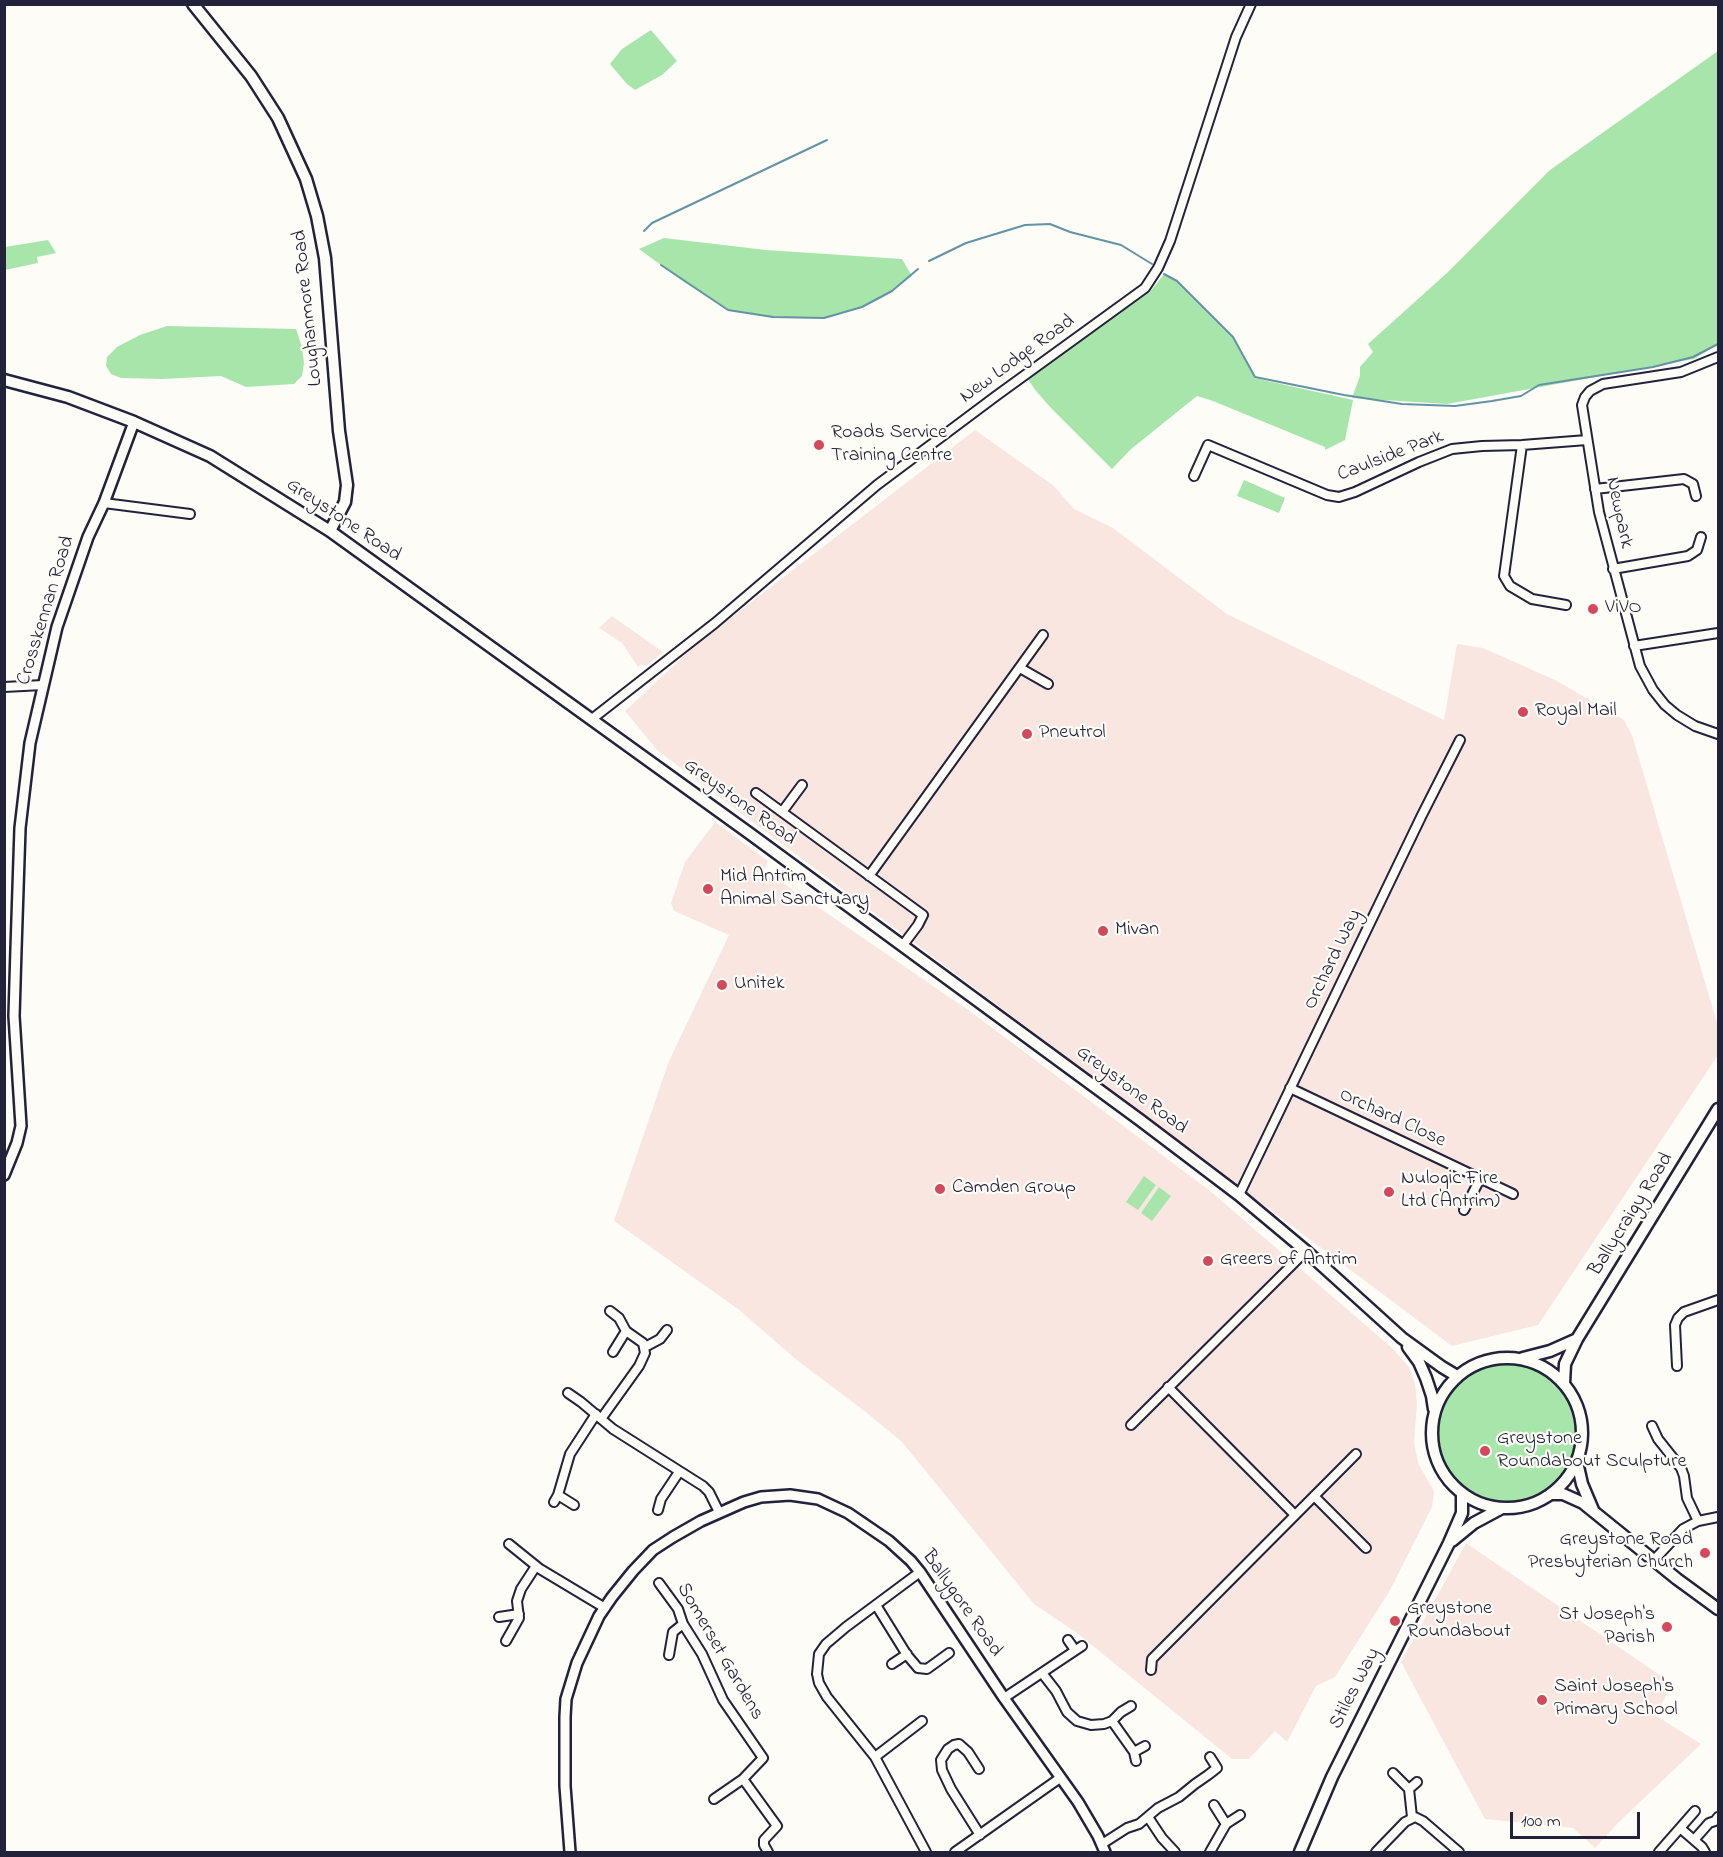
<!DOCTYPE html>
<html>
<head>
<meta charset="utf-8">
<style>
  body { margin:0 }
  #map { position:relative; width:1723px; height:1857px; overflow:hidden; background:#fdfcf7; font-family:"Indie Flower",sans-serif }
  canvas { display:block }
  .frame { position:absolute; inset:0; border:6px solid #22223b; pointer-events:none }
  .scale { position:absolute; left:1510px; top:1812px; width:130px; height:27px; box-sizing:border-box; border:3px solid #22223b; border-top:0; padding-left:8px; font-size:18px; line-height:21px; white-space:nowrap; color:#22223b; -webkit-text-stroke:4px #fdfcf7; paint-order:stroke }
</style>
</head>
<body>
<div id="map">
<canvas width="1723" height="1857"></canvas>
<div class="frame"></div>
<div class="scale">100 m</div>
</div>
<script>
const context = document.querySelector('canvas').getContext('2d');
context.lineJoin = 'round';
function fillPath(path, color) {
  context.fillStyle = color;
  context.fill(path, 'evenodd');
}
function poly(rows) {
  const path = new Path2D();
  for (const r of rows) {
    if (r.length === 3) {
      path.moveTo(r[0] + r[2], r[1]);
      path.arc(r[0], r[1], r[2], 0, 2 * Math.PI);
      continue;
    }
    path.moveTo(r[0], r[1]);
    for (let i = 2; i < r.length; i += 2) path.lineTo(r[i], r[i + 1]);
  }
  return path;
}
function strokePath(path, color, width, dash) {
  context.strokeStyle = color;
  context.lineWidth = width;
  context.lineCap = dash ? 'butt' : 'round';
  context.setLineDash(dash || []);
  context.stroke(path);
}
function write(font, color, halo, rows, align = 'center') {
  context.font = font + ' "Indie Flower",sans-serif';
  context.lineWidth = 4.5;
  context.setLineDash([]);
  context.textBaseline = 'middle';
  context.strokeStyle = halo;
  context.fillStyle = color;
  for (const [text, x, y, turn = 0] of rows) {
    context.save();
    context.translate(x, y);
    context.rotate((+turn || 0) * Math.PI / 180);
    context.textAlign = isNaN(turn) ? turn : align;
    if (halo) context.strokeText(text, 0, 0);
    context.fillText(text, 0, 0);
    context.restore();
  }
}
fillPath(poly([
  [975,430,1054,486,1074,509,1113,528,1227,614,1444,720,1457,644,1483,648,1557,681,1624,720,1632,735,1718,1026,1718,1055,1538,1325,1452,1346,657,750,625,711,698,643],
  [612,616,663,652,646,666,641,664,638,667,622,643,599,628],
  [715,822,768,861,764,870,971,1012,1209,1190,1392,1348,1409,1367,1415,1384,1417,1403,1414,1442,1416,1453,1419,1465,1434,1491,1432,1507,1389,1592,1335,1677,1316,1686,1287,1742,1275,1731,1249,1759,1232,1759,1077,1633,1034,1604,902,1442,867,1413,798,1361,738,1309,614,1221,669,1061,729,935,674,911,671,903,685,862],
  [1466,1543,1673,1684,1655,1715,1701,1744,1618,1823,1595,1848,1573,1828,1485,1819,1401,1662]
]), '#f9e6e1');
fillPath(poly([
  [651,30,677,61,662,75,635,90,627,84,610,64,622,49],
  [1718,51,1718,344,1694,359,1447,404,1352,398,1360,376,1360,367,1373,352,1368,344,1448,272,1550,170],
  [664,238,766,250,902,259,912,276,892,291,862,307,824,318,773,317,728,310,684,282,639,249],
  [48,240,56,253,37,257,38,263,5,270,5,247],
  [1164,274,1177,281,1233,337,1255,376,1254,378,1353,400,1345,440,1325,450,1325,447,1213,401,1197,396,1130,450,1112,469,1051,408,1036,391,1027,378,1150,292],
  [167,326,296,329,302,347,304,363,302,376,294,384,246,387,221,376,162,379,121,378,111,374,106,366,107,357,117,347,140,335],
  [1244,480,1285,498,1279,513,1237,496],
  [1144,1176,1156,1185,1138,1210,1126,1202],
  [1159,1187,1171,1196,1152,1221,1141,1213],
  [1507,1433,69]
]), '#a8e5ab');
strokePath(poly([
  [644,231,652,223,827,140],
  [929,261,966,243,1025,225,1050,224,1070,232,1121,245,1152,264],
  [661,265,728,310,773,317,824,318,862,307,892,291,918,269],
  [1164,274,1177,281,1233,337,1255,377,1344,395,1402,404,1455,406,1492,401,1521,396,1539,385,1653,367,1693,357,1718,344]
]), '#6393a5', 2);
const minor = poly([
  [1718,357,1681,372,1603,384,1590,391,1585,397,1582,405,1599,512,1640,666,1653,690,1665,705,1677,715,1695,726,1718,734],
  [1522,445,1504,576,1510,586,1532,599,1566,605],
  [1194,476,1208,445,1327,495,1339,497,1355,492,1419,462,1452,449,1482,446,1522,445,1587,440],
  [1595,489,1684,479,1693,484,1696,496],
  [104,503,190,514],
  [1613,569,1688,556,1697,550,1701,537],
  [1634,646,1718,633],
  [1020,668,1048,684],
  [4,687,43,685],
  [592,719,715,623,877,485,996,396,1145,288,1158,268,1170,241,1236,37,1251,4],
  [756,793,923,915,918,925,903,945],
  [782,812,802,785],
  [869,876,1043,635],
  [1290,1088,1513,1194],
  [1239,1195,1421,817,1460,740],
  [1464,1210,1480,1179],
  [645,1347,660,1339,667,1330],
  [613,1352,626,1331],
  [1677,1366,1675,1325,1678,1318,1684,1312,1718,1300],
  [1168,1387,1295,1515],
  [568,1393,581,1402,613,1429,703,1486,709,1492,719,1512],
  [601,1419,639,1366,645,1353,643,1343,626,1331,619,1318,610,1311],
  [1131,1425,1306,1251],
  [1652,1426,1658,1439,1681,1468,1684,1476,1687,1498,1698,1521],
  [558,1495,574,1505],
  [1314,1496,1366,1548],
  [554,1502,558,1495,570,1454,596,1414],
  [658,1510,661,1499,679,1472],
  [509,1544,540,1569,605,1608],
  [1654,1560,1683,1529,1698,1521,1718,1517],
  [920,1572,846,1627,826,1644,819,1654,817,1674,819,1683,827,1697,875,1757,926,1852],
  [659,1583,678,1609,683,1624,702,1654,723,1700,763,1758,743,1779,777,1826,764,1840,764,1845,768,1852],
  [876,1605,907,1655,918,1668,927,1669,949,1653],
  [499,1617,519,1614],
  [1068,1640,1075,1650],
  [506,1641,519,1618,517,1601,521,1589,536,1566],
  [669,1655,673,1632,683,1624],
  [892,1664,907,1654],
  [1151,1670,1152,1659,1356,1454],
  [1042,1673,1056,1691,1067,1712,1077,1721,1091,1725,1104,1724,1112,1721,1121,1712,1131,1706],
  [1004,1698,1082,1646],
  [1112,1721,1134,1752,1136,1761],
  [1134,1752,1145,1746],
  [875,1757,922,1721],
  [979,1769,968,1752,959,1744,954,1745,948,1749,941,1760,942,1770,951,1789,980,1835],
  [1393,1773,1409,1789,1412,1817],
  [1409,1789,1417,1782],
  [714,1799,743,1779],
  [1214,1805,1226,1824],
  [1148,1817,1162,1838,1175,1852],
  [1680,1828,1702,1847,1705,1852],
  [1694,1840,1709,1823,1715,1821,1718,1817],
  [1102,1844,1127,1828,1139,1824,1158,1808,1179,1797,1195,1784,1208,1775,1217,1768,1210,1757],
  [955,1852,1060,1778],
  [1210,1852,1226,1824,1240,1815],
  [1376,1852,1405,1822,1415,1817,1423,1821,1459,1852],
  [1659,1852,1695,1811]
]);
const tertiary = poly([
  [4,1175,17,1143,21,1126,14,1016,16,949,20,828,30,743,57,627,88,537,104,503,134,422],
  [570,1852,565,1786,565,1717,566,1699,577,1663,599,1616,612,1597,633,1571,653,1550,673,1537,701,1521,744,1502,761,1497,790,1495,818,1499,848,1513,889,1541,911,1561,920,1572,1004,1698,1078,1802,1098,1836,1105,1852]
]);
const secondary = poly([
  [193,4,251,76,278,118,306,179,317,216,325,258,339,431,347,485,345,502,330,531],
  [4,380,68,397,134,422,210,456,330,531,749,833,1140,1120,1239,1195,1306,1251,1402,1338,1442,1367,1457,1376],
  [1408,1347,1419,1362,1426,1378,1432,1396,1434,1409],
  [1507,1433,75],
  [1523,1358,1550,1351,1577,1339],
  [1564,1383,1565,1364,1577,1339,1718,1109],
  [1577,1462,1582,1484,1593,1510],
  [1551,1494,1563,1494,1583,1503,1677,1579,1718,1609],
  [1452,1541,1474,1523,1502,1508],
  [1300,1852,1332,1777,1449,1543,1462,1513,1462,1494]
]);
strokePath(minor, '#22223b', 12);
strokePath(tertiary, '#22223b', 14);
strokePath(secondary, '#22223b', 15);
strokePath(minor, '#fdfcf7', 8);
strokePath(tertiary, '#fdfcf7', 9);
strokePath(secondary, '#fdfcf7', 10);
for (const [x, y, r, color] of [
  [819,445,6,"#d1495b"],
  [1593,609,6,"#d1495b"],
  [1523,712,6,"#d1495b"],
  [1027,734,6,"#d1495b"],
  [708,889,6,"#d1495b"],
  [1103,931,6,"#d1495b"],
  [722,985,6,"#d1495b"],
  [940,1189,6,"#d1495b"],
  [1389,1192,6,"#d1495b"],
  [1208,1261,6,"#d1495b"],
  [1485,1451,6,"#d1495b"],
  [1705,1553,6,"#d1495b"],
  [1395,1621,6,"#d1495b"],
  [1667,1627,6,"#d1495b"],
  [1542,1700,6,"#d1495b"]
]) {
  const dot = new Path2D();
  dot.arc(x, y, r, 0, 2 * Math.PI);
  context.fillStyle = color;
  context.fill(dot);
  strokePath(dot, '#fdfcf7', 2);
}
write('20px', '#22223b', '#fdfcf7', [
  ["Loughanmore Road",309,308,-96],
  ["New Lodge Road",1018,360,-36],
  ["Caulside Park",1391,457,-21],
  ["Newpark",1618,513,78],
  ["Greystone Road",343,521,34],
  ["Crosskennan Road",47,611,-73],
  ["Greystone Road",739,803,36],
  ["Orchard Way",1334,960,-64],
  ["Greystone Road",1131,1091,37],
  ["Orchard Close",1392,1119,25],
  ["Ballycraigy Road",1632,1215,-58],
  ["Ballygore Road",961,1604,55],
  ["Somerset Gardens",719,1652,60],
  ["Stiles Way",1356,1689,-63]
]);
write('20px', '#22223b', '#fdfcf7', [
  ["Roads Service",831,434],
  ["Training Centre",831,457],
  ["ViVO",1605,609],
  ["Royal Mail",1535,712],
  ["Pneutrol",1039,734],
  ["Mid Antrim",720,878],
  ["Animal Sanctuary",720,901],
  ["Mivan",1115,931],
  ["Unitek",734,985],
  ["Nulogic Fire",1401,1180],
  ["Ltd (Antrim)",1401,1203],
  ["Camden Group",952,1189],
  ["Greers of Antrim",1220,1261],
  ["Greystone",1497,1440],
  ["Roundabout Sculpture",1497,1463],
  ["Greystone Road",1693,1541,"right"],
  ["Presbyterian Church",1693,1564,"right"],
  ["Greystone",1407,1610],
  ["Roundabout",1407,1633],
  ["St Joseph's",1655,1616,"right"],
  ["Parish",1655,1639,"right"],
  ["Saint Joseph's",1554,1688],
  ["Primary School",1554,1711]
], 'left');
</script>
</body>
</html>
